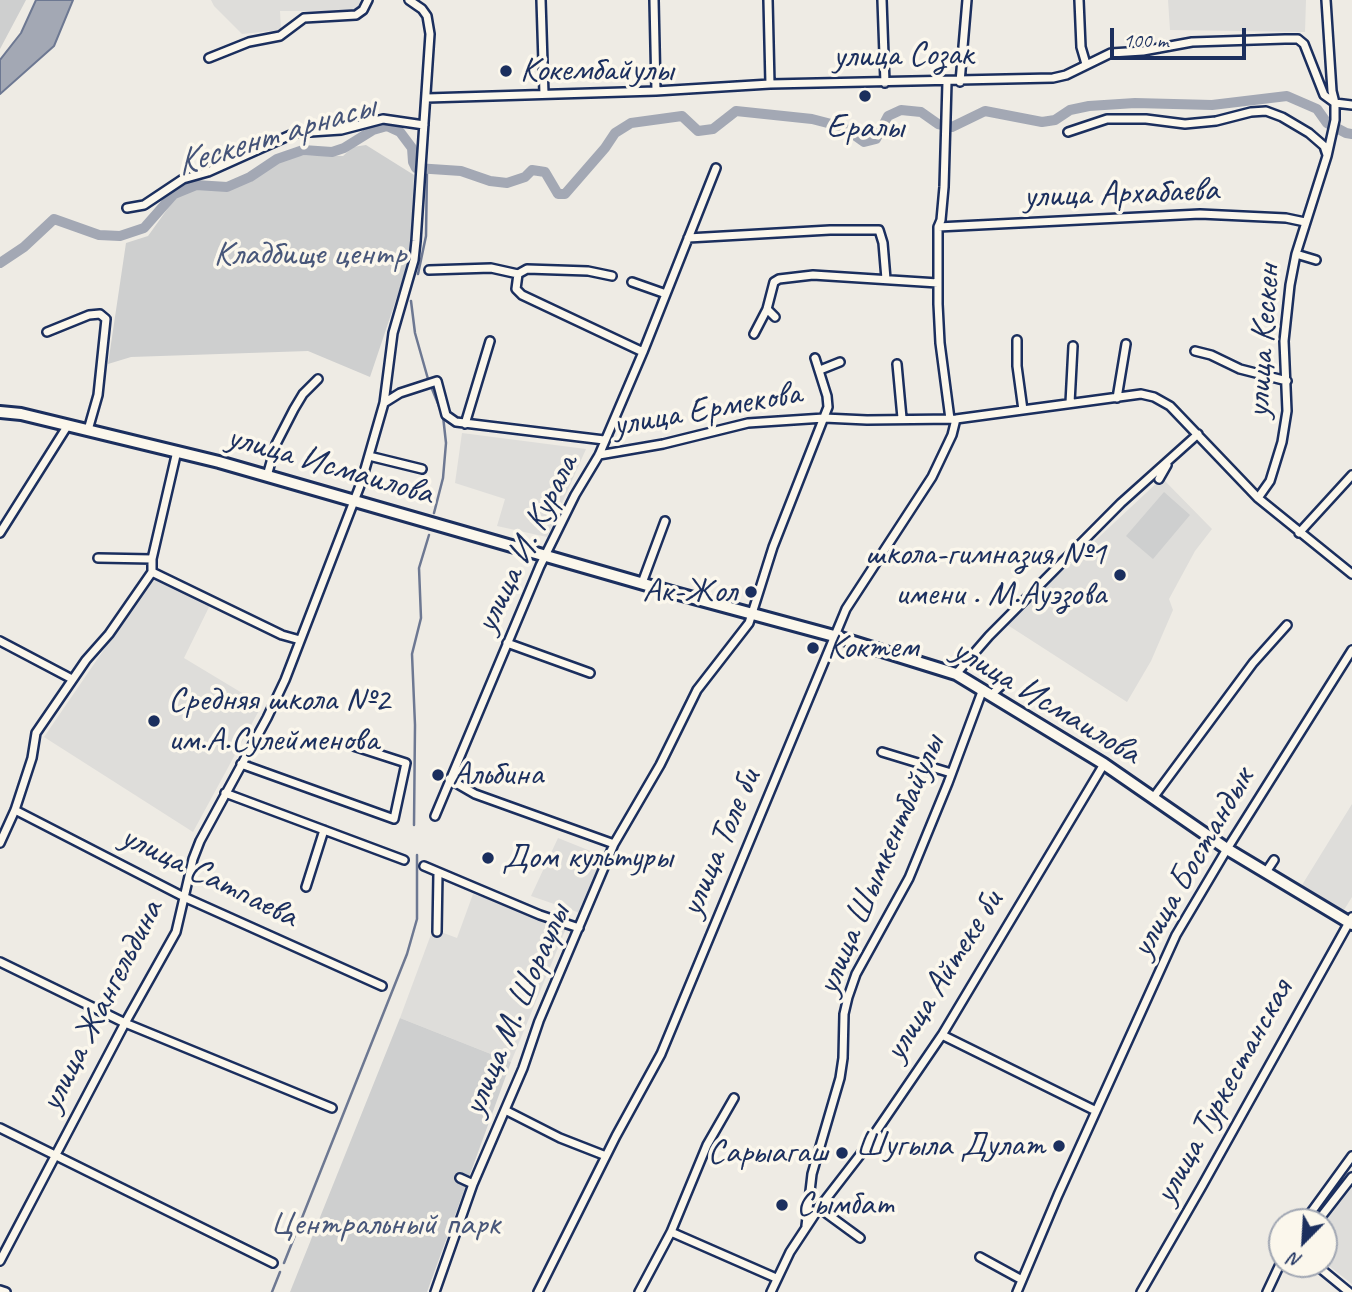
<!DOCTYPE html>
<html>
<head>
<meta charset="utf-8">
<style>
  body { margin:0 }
  #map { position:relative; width:1352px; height:1292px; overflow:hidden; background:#eeebe4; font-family:Caveat,sans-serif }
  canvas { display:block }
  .north { position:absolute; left:1268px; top:1208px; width:70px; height:70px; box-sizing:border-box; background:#fbf7ec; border:2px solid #a1a7b3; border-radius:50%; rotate:204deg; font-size:19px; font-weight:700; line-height:28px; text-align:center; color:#1b2f5e }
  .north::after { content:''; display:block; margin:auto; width:24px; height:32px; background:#1b2f5e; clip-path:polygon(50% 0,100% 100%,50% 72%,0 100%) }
  .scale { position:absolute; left:1110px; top:28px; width:136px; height:32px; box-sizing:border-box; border:4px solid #1b2f5e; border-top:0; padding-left:9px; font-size:21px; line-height:24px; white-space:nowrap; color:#1b2f5e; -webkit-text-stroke:5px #fbf7ec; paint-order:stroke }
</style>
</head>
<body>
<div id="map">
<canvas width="1352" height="1292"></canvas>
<div class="north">N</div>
<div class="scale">100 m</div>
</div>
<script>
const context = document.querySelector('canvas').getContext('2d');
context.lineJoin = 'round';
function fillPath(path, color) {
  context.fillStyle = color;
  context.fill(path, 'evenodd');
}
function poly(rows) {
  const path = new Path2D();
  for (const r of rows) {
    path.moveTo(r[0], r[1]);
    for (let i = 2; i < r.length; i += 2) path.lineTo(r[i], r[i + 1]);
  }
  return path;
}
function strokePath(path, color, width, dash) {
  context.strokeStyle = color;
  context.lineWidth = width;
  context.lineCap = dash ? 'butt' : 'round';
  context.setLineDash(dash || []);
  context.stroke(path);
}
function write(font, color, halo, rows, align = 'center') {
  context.font = font + ' Caveat,sans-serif';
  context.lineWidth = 7;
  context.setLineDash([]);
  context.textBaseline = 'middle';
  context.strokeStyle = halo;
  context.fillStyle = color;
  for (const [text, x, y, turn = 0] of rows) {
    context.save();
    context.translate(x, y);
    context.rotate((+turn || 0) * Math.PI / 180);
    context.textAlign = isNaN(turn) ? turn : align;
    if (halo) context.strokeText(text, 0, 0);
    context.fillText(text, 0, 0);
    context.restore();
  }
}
fillPath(poly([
  [211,0,361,0,357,11,280,11,281,30,242,34,214,6],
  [1168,0,1306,0,1305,32,1170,30],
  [462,433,586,449,547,537,497,526,505,499,455,483],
  [1162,478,1212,529,1195,551,1169,599,1173,610,1151,661,1127,702,1006,624],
  [153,578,210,605,184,658,262,705,193,832,44,737],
  [1352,804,1352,897,1344,910,1302,885],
  [558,838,603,856,580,913,531,896],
  [473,894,567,926,511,1062,400,1018,433,929,457,938],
  [1352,1169,1352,1284,1324,1262,1324,1222,1311,1222]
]), '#deddda');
fillPath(poly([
  [0,0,26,0,0,49],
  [366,145,414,175,410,254,405,273,370,377,308,351,131,357,108,364,126,243,148,236,176,197,197,187,230,189,293,155,343,156,353,147],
  [1164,492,1190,515,1153,559,1126,536],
  [400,1018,511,1062,427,1292,290,1292]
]), '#cecfcf');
const water = poly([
  [36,0,73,0,54,46,0,94,0,60,21,33,36,0]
]);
fillPath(water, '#a3a8b4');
strokePath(water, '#6d7892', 2);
strokePath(poly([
  [418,274,426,236,427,170],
  [411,301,415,333,428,379,443,416,446,443,443,478,434,513],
  [414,825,415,725,412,654,421,618,419,568,429,535],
  [284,1263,407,954,417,919,417,855],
  [272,1292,280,1272]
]), '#6d7892', 2.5);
strokePath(poly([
  [0,263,24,247,54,219,99,235,120,236,144,228,174,194,196,185,227,187,250,177,277,159,303,150,332,152,344,148,373,130,387,126,400,132,412,148,413,162,416,168,461,171,490,181,507,183,525,177,532,170,545,172,558,194,565,194,605,148,615,133,631,123,682,116,698,131,713,129,736,111,812,119,843,127,864,142,876,139,888,116,901,110,921,112,938,124,952,127,985,111,1042,122,1055,120,1070,110,1089,106,1135,103,1212,105,1287,96,1317,109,1327,123,1346,133,1352,134]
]), '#a3a8b4', 10);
const minor = poly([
  [541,0,544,94],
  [654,0,656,91],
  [768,0,770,84],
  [882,0,885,83],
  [1079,0,1081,47,1086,64],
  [209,58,249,42,280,36,304,18,356,15,363,10,368,0],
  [947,82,944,187,941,220,938,227,938,304,940,343,950,419],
  [960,82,967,0],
  [427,98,656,91,770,84,1053,78,1066,75,1111,53,1143,51,1192,42,1285,39,1298,39,1304,44,1324,95,1335,103,1352,105],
  [1068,132,1107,119,1146,119,1185,124,1216,121,1251,112,1266,111,1282,117,1309,133,1324,146,1327,155],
  [127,208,144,205,183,179,208,172,295,133,341,130,383,119,424,125],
  [938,227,1200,214,1286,218,1305,222],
  [688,238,830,230,879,230,883,243,886,279],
  [1296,254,1316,260],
  [429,270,491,268,518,274],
  [518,274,516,289,522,295,643,352],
  [518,274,527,269,588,271,612,276],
  [632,282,666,294],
  [767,309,775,317],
  [47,332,89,315,100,314,106,319,98,395,88,430],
  [754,334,767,309,774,282,779,279,813,275,938,283],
  [1017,340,1017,366,1023,410],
  [1195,351,1211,355,1240,369,1287,381],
  [897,364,902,418],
  [820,370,840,362],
  [1117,398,1126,344],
  [384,403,400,393,437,381,446,415,456,422,604,440],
  [1070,403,1073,346],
  [465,424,490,341],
  [599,455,663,444,748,423,824,418,867,420,956,419,1141,394,1154,397,1170,406,1258,498,1352,574],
  [369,456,422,469],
  [267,476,276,444,294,409,303,394,318,379],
  [1159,479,1167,465],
  [1258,498,1270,481,1282,442,1287,411,1284,341,1290,285,1296,254,1327,156,1335,120,1335,103,1332,91,1326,0],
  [0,533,68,425],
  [1299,533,1352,475],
  [98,558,152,559],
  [152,572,282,635,300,640],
  [642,583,665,521],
  [0,641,72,679],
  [507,643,590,673],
  [956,674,989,636,1121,503,1198,434],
  [991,695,1005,682],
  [882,752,951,773],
  [241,764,394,819,406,763,341,742],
  [449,779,475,794,614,844],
  [225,793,404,860],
  [1153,798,1253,663,1287,625],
  [15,810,186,898,382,986],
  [435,816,540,566,575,495,599,455,643,352,716,168],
  [0,843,15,810,32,758,36,733,86,660,109,634,152,572,152,559,177,451],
  [424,866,540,915,579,928],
  [1266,872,1274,860],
  [306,887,324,830],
  [437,932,438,873],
  [0,962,125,1023,332,1108],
  [942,1035,1096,1111],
  [505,1110,560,1138,606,1156],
  [0,1128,273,1263],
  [460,1178,473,1184],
  [819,1208,860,1238],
  [1304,1222,1352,1156],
  [1317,1222,1352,1177],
  [806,1226,812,1174,840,1078,843,1058,844,1014,848,997,856,974,909,878,948,783,983,689],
  [671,1232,776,1278],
  [980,1257,1022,1280],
  [0,1261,125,1023,176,932,193,859,200,841,267,718,285,680,361,483,384,403,393,333,414,260,416,241,430,34,427,16,422,9,409,0],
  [1315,1264,1349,1292],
  [0,1290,6,1292],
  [435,1292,473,1184,523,1068,539,1021,614,844,660,765,697,690,749,623,773,547,828,407,827,396,815,358],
  [538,1292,616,1136,661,1054,846,609,932,477,952,435,956,419],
  [639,1292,671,1232,707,1145,734,1098],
  [771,1292,790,1252,819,1208,860,1155,942,1035,1104,764],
  [1017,1292,1058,1195,1176,935,1227,849,1352,650],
  [1141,1292,1202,1186,1352,917],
  [1267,1292,1282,1260]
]);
const primary = poly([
  [0,412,21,414,219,462,675,593,834,636,956,674,1104,764,1227,849,1352,924]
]);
strokePath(minor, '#1b2f5e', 12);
strokePath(primary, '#1b2f5e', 16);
strokePath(minor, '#fbf7ec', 7);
strokePath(primary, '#fbf7ec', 10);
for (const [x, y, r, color] of [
  [506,71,7,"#1b2f5e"],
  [865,96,7,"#1b2f5e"],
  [1120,575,7,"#1b2f5e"],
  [751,592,7,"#1b2f5e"],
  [813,648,7,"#1b2f5e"],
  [154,721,7,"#1b2f5e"],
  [438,775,7,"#1b2f5e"],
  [488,858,7,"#1b2f5e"],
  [1059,1146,7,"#1b2f5e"],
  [842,1153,7,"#1b2f5e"],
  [782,1205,7,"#1b2f5e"]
]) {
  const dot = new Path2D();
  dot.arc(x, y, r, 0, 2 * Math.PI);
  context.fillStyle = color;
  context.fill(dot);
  strokePath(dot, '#fbf7ec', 2.5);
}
write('35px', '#1b2f5e', '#fbf7ec', [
  ["улица Созак",903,56,-1],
  ["улица Архабаева",1121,194,-2],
  ["улица Кескен",1264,341,-86],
  ["улица Ермекова",707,410,-10],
  ["улица Исмаилова",330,466,16],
  ["улица И. Курала",527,544,-64],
  ["улица Исмаилова",1046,702,31],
  ["улица Толе би",721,843,-67],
  ["улица Бостандык",1193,863,-60],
  ["улица Шымкентбайулы",881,865,-67],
  ["улица Сатпаева",209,877,26],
  ["улица Айтеке би",944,976,-58],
  ["улица Жангельдина",102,1006,-63],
  ["улица М. Шораулы",517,1010,-67],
  ["улица Туркестанская",1224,1092,-61]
]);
write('35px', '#1b2f5e', '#fbf7ec', [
  ["Кокембайулы",520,71],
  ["Ералы",865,128,"center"],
  ["школа-гимназия №1",1106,555,"right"],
  ["имени . М.Ауэзова",1106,595,"right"],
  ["Ак-Жол",737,592,"right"],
  ["Коктем",827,648],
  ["Средняя школа №2",168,701],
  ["им.А.Сулейменова",168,741],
  ["Альбина",452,775],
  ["Дом культуры",502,858],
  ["Шугыла Дулат",1045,1146,"right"],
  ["Сарыагаш",828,1153,"right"],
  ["Сымбат",796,1205]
], 'left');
write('35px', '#48577a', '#fbf7ec', [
  ["Кладбище центр",310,255],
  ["Центральный парк",385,1225]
]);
write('italic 37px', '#445378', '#fbf7ec', [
  ["Кескент арнасы",275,136,-17]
]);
</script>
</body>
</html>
